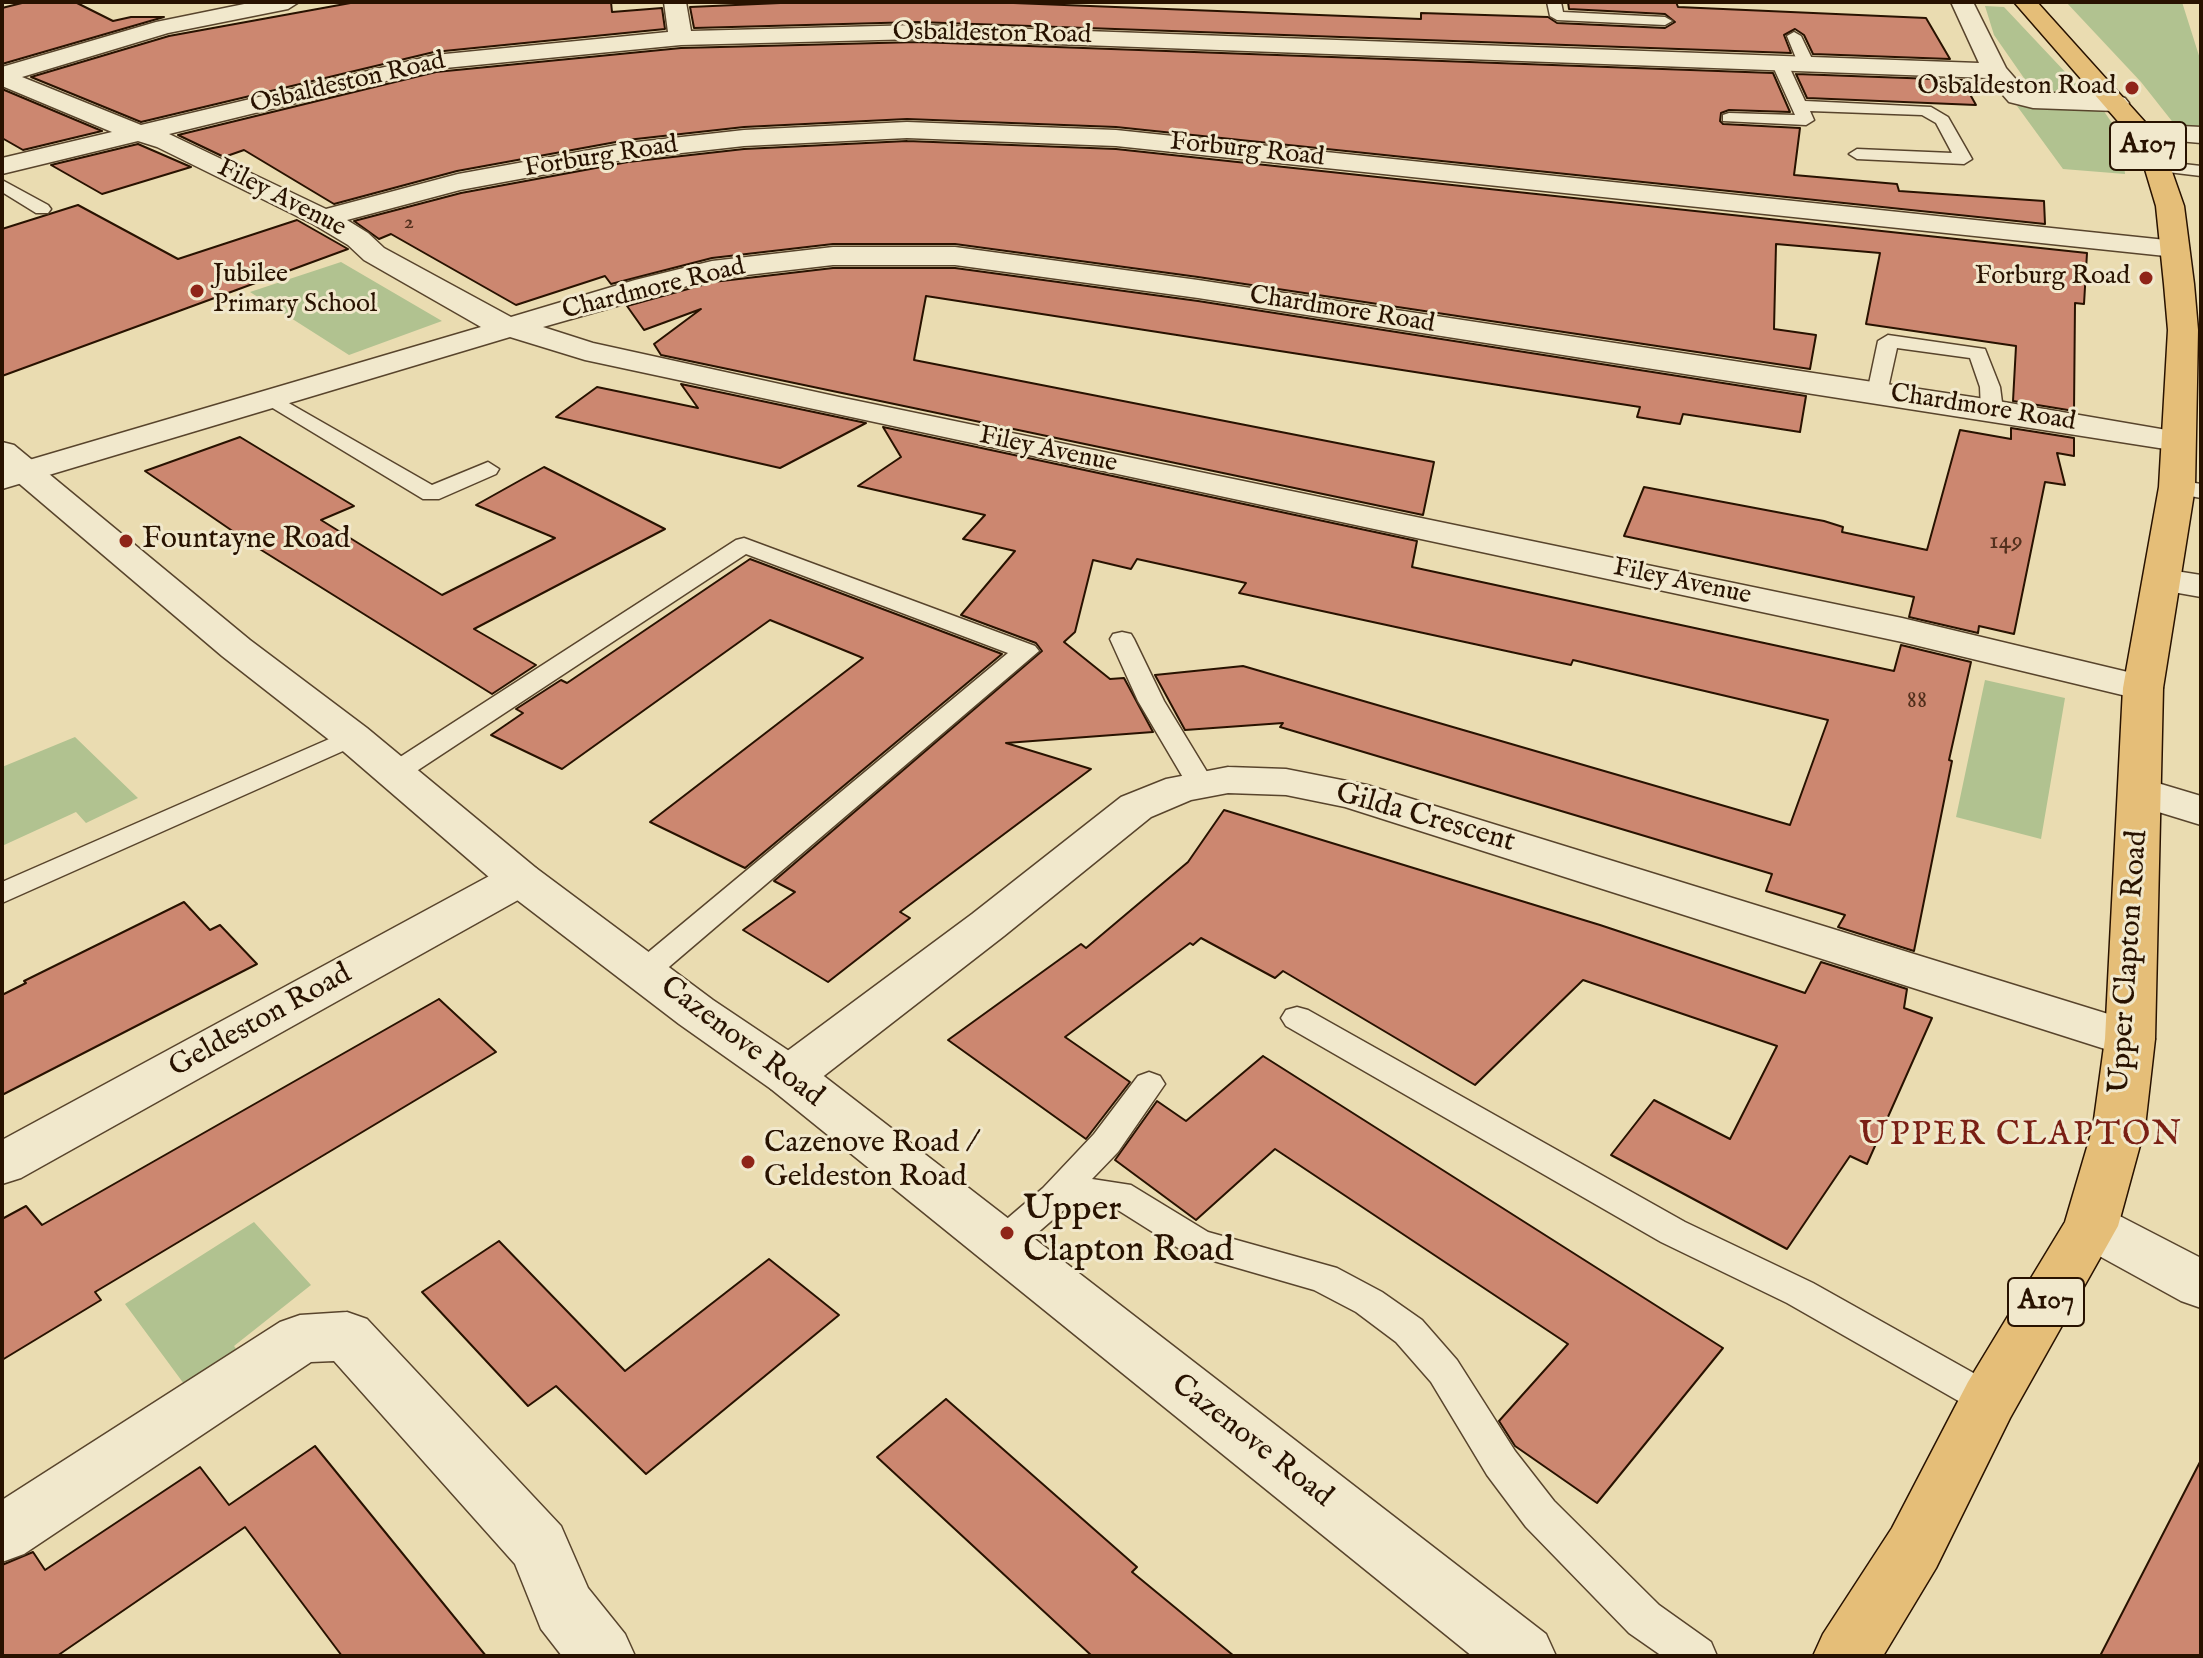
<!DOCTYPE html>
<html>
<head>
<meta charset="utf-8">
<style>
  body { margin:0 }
  #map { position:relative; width:2203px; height:1658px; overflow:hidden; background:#eadcb1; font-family:"IM FELL English",serif }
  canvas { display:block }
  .frame { position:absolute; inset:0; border:4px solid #281200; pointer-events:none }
</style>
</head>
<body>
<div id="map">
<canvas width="2203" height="1658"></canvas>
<div class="frame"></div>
</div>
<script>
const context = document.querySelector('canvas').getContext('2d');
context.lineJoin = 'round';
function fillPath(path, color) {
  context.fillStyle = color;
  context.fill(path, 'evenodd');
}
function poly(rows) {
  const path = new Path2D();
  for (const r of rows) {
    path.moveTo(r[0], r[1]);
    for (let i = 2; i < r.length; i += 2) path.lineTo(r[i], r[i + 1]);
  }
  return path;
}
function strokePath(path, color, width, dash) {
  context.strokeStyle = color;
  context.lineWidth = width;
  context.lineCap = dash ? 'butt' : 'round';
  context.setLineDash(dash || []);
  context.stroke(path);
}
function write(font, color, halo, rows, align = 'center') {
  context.font = font + ' "IM FELL English",serif';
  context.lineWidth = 6;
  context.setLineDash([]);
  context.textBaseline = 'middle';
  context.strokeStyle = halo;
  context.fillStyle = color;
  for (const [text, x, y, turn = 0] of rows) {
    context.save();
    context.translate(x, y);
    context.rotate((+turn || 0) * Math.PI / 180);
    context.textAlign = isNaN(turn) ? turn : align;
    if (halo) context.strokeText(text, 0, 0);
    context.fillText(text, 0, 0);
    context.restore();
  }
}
fillPath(poly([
  [2066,2,2182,2,2201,62,2201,129,2175,125,2141,82],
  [1985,6,2004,7,2085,93,2033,91,1994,35],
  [2017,106,2101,107,2121,136,2125,174,2063,169],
  [341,262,442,321,349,355,250,292],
  [1985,680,2065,698,2041,839,1956,817],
  [75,737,138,798,86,823,76,812,2,846,2,767],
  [254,1222,311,1285,234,1346,240,1354,187,1388,125,1304]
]), '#b1c290');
const building = poly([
  [26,2,75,2,113,21,131,17,164,17,2,64,2,8,26,2],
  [356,2,611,2,612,12,662,8,665,29,434,52,141,122,31,77,169,36,356,2],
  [803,2,988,2,1421,19,1421,13,1548,17,1557,23,1665,28,1675,22,1665,14,1569,9,1568,2,1676,2,1678,7,1926,18,1950,59,1813,54,1804,35,1795,29,1784,35,1791,53,918,22,694,28,690,7,803,2],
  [918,42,1773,73,1790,112,1729,110,1721,113,1720,121,1723,124,1800,128,1794,175,1897,184,1899,191,2044,201,2045,224,1116,127,907,119,744,127,627,140,457,171,334,204,244,150,224,157,178,135,436,72,681,48,918,42],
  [1796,74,1962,80,1976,105,1807,98,1796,74],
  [2,89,102,131,23,150,2,138,2,89],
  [907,141,1116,149,2087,253,2084,304,2075,303,2074,411,2013,401,2016,346,1866,324,1880,253,1776,244,1774,329,1816,335,1810,369,1198,277,955,244,833,244,712,258,611,284,605,276,516,305,391,234,379,239,354,221,461,193,628,162,744,149,907,141],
  [138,144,191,167,102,194,51,165,138,144],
  [78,205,178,259,297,220,348,249,2,376,2,229,78,205],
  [833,268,955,268,1198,301,1806,396,1800,432,1683,414,1680,424,1637,417,1640,407,926,296,914,360,1434,462,1423,515,661,355,654,344,701,309,644,330,627,306,713,282,833,268],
  [681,384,866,423,780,468,556,417,597,387,698,408,681,384],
  [883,427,1417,541,1412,567,1894,671,1901,645,1971,662,1949,760,1952,761,1914,951,1838,927,1845,915,1766,891,1772,874,1280,727,1283,723,1185,730,1155,675,1243,666,1790,825,1828,720,1573,660,1571,665,1239,593,1246,583,1137,559,1131,569,1093,560,1075,632,1064,642,1110,679,1124,678,1153,732,1006,743,1091,769,900,912,910,918,828,982,743,930,795,892,774,881,1042,651,1036,643,961,615,1015,551,963,539,985,515,858,486,901,457,883,427],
  [2011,428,2074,438,2074,456,2057,453,2065,485,2045,482,2014,634,1979,626,1978,633,1909,617,1914,597,1624,536,1644,487,1824,521,1843,527,1842,532,1927,550,1960,430,2011,439,2011,428],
  [240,437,354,506,321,520,442,595,555,538,476,505,544,467,665,529,474,629,536,665,492,694,250,543,145,471,240,437],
  [750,559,1002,654,745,868,650,822,863,658,770,620,562,769,491,735,523,713,516,709,561,680,567,683,750,559],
  [1224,810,1600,925,1805,993,1821,962,1907,989,1904,1008,1932,1018,1867,1164,1850,1156,1787,1249,1611,1155,1654,1100,1730,1139,1777,1046,1583,980,1475,1085,1283,971,1275,978,1201,938,1193,945,1190,943,1065,1037,1130,1082,1086,1139,948,1040,1081,944,1086,948,1188,862,1224,810],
  [184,902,210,930,220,925,257,964,2,1095,2,995,26,983,24,981,184,902],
  [439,999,496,1052,95,1292,101,1300,2,1360,2,1219,26,1206,42,1225,439,999],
  [1263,1056,1723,1348,1597,1503,1515,1446,1499,1421,1568,1344,1275,1149,1196,1220,1115,1160,1157,1101,1186,1121,1263,1056],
  [499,1241,625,1371,769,1259,839,1315,646,1474,556,1386,528,1406,422,1292,499,1241],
  [946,1399,1137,1567,1132,1572,1234,1656,1092,1656,877,1457,946,1399],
  [315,1446,486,1656,342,1656,245,1527,57,1656,2,1656,2,1565,33,1552,45,1570,200,1467,229,1505,315,1446],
  [2201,1460,2201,1656,2100,1656,2201,1460]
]);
fillPath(building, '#cc8770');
strokePath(building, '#281200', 2);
const service = poly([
  [1547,2,1561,2,1563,12,1665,17,1672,21,1665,25,1557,20,1550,16,1547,2],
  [1794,32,1801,36,1814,63,1811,66,1801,66,1798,63,1787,36,1794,32],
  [1779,57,1787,62,1805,101,1931,107,1948,117,1972,159,1964,164,1857,159,1849,154,1857,149,1952,153,1936,123,1922,115,1810,111,1814,120,1806,125,1723,121,1723,115,1729,113,1795,115,1771,62,1779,57],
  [2157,161,2201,166,2201,176,2151,170,2149,166,2157,161],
  [2,180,48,205,51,209,48,213,36,213,2,192,2,180],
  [1888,335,1985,349,2000,387,2003,410,1992,416,1981,410,1980,387,1970,358,1897,348,1887,393,1877,399,1870,397,1867,393,1878,341,1888,335],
  [273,394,432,485,488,462,499,469,496,474,439,499,423,499,266,404,263,400,273,394],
  [2177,480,2201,484,2201,498,2169,492,2166,487,2169,482,2177,480],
  [744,538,1035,646,1039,651,656,978,645,982,634,978,630,971,634,964,1008,653,746,554,403,780,393,782,383,780,379,774,383,768,736,540,744,538],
  [1122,632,1131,634,1134,639,1164,701,1215,785,1211,791,1201,794,1191,791,1138,701,1110,639,1113,634,1122,632],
  [352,729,361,731,365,737,361,743,2,903,2,882,352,729],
  [1297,1007,1308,1010,1685,1222,1813,1283,2002,1389,2008,1400,2002,1411,1989,1416,1976,1411,1787,1303,1661,1242,1286,1026,1281,1018,1286,1010,1297,1007],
  [1149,1072,1160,1076,1165,1084,1118,1152,1092,1179,1131,1185,1208,1232,1337,1268,1382,1292,1422,1320,1457,1360,1515,1451,1554,1501,1659,1605,1711,1642,1717,1656,1662,1656,1629,1633,1526,1527,1487,1475,1431,1382,1396,1342,1356,1312,1314,1290,1186,1253,1113,1207,1084,1205,1065,1209,1012,1255,1000,1259,988,1255,983,1245,988,1235,1043,1188,1094,1134,1138,1076,1149,1072]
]);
const minor = poly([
  [254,2,299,2,288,9,168,33,22,77,141,125,435,55,668,32,664,2,686,2,691,31,918,25,1979,63,1951,2,1973,2,2006,68,2027,92,2116,95,2125,98,2129,103,2125,108,2116,111,2033,108,2009,102,1988,78,918,39,681,45,435,69,169,134,326,209,458,174,628,143,744,130,907,122,1116,130,2185,242,2189,248,2185,254,2175,257,1116,146,907,138,744,146,628,159,460,190,347,220,368,233,384,248,511,317,635,280,712,261,833,247,955,247,1198,280,1992,400,2190,434,2195,441,2190,448,2178,451,1198,298,955,265,833,265,712,279,543,327,593,343,839,397,1902,618,2157,679,2163,688,2157,697,2143,700,1902,642,585,360,510,337,2,489,2,468,481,327,364,260,348,245,313,224,157,147,138,141,2,174,2,158,112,132,2,86,2,67,156,22,254,2],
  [2141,124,2201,127,2201,143,2132,137,2128,132,2132,127,2141,124],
  [2163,569,2201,575,2201,597,2150,588,2144,580,2150,572,2163,569],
  [1228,767,1286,769,1367,785,2147,1026,2155,1039,2147,1052,2130,1057,1345,807,1286,795,1228,793,1191,800,1151,817,1004,936,807,1089,789,1095,771,1089,764,1076,771,1063,972,914,1121,797,1166,779,1228,767],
  [2141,778,2201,796,2201,825,2126,802,2119,792,2126,782,2141,778],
  [520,864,536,868,543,879,536,890,21,1178,2,1184,2,1140,504,868,520,864],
  [2091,1204,2110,1211,2201,1258,2201,1308,2181,1301,2072,1241,2064,1226,2072,1211,2091,1204],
  [347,1312,367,1319,561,1526,588,1588,625,1634,635,1656,562,1656,541,1629,515,1564,334,1361,311,1362,24,1554,2,1562,2,1500,280,1322,300,1315,347,1312]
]);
const tertiary = poly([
  [2,442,14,445,250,640,367,728,536,868,713,1000,807,1063,1546,1634,1556,1656,1472,1656,771,1089,679,1024,504,890,337,746,222,656,2,469,2,442]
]);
const trunk = poly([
  [2014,2,2037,2,2154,132,2170,166,2184,206,2194,284,2198,330,2195,487,2163,688,2155,1039,2145,1127,2118,1226,2010,1418,1936,1568,1883,1656,1813,1656,1823,1634,1892,1528,1968,1382,2065,1222,2093,1127,2105,1039,2123,688,2159,487,2168,330,2164,284,2156,206,2144,166,2129,134,2014,2]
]);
strokePath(service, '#58442c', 3);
strokePath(minor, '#58442c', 3);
strokePath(tertiary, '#58442c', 3);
strokePath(trunk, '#281200', 3);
fillPath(service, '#f1e8cc');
fillPath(minor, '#f1e8cc');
fillPath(tertiary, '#f1e8cc');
fillPath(trunk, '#e5be78');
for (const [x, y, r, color] of [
  [2132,88,8,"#8f2418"],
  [2146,278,8,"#8f2418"],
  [197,291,8,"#8f2418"],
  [126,541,8,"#8f2418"],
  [748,1162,8,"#8f2418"],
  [1007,1233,8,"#8f2418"]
]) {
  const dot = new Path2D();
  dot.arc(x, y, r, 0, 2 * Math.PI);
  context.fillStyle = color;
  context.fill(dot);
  strokePath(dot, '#f1e8cc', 3);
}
write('22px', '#512f1c', null, [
  ["2",409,223]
]);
write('26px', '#281200', '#f1e8cc', [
  ["Osbaldeston Road",992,35,1],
  ["Osbaldeston Road",348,84,-13],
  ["Forburg Road",1247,151,6],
  ["Forburg Road",601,158,-9],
  ["Filey Avenue",281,199,27],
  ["Chardmore Road",654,290,-14],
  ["Chardmore Road",1342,311,9],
  ["Chardmore Road",1983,409,9],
  ["Filey Avenue",1048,451,12],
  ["Filey Avenue",1682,583,12]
]);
write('26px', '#281200', '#f1e8cc', [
  ["Osbaldeston Road",2116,88],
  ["Jubilee",213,276,"left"],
  ["Primary School",213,306,"left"],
  ["Forburg Road",2130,278]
], 'right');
write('26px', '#512f1c', null, [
  ["149",2006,543],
  ["88",1917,702]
]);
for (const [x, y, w] of [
  [2148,146,76],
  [2046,1302,76]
]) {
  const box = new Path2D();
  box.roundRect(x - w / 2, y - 24, w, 48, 6);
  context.fillStyle = '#f1e8cc';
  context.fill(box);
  strokePath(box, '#281200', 2);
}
write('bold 28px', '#281200', null, [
  ["A107",2148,146],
  ["A107",2046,1302]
]);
write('30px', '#281200', '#f1e8cc', [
  ["Fountayne Road",142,541],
  ["Cazenove Road /",764,1145],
  ["Geldeston Road",764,1179]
], 'left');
write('30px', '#281200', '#f1e8cc', [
  ["Gilda Crescent",1425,819,16],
  ["Upper Clapton Road",2130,962,-86],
  ["Geldeston Road",261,1022,-29],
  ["Cazenove Road",741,1043,37],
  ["Cazenove Road",1251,1442,38]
]);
context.letterSpacing = '2px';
write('34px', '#7a1f14', '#f1e8cc', [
  ["UPPER CLAPTON",2021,1137]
]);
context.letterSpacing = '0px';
write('36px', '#281200', '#f1e8cc', [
  ["Upper",1023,1212],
  ["Clapton Road",1023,1253]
], 'left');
</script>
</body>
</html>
